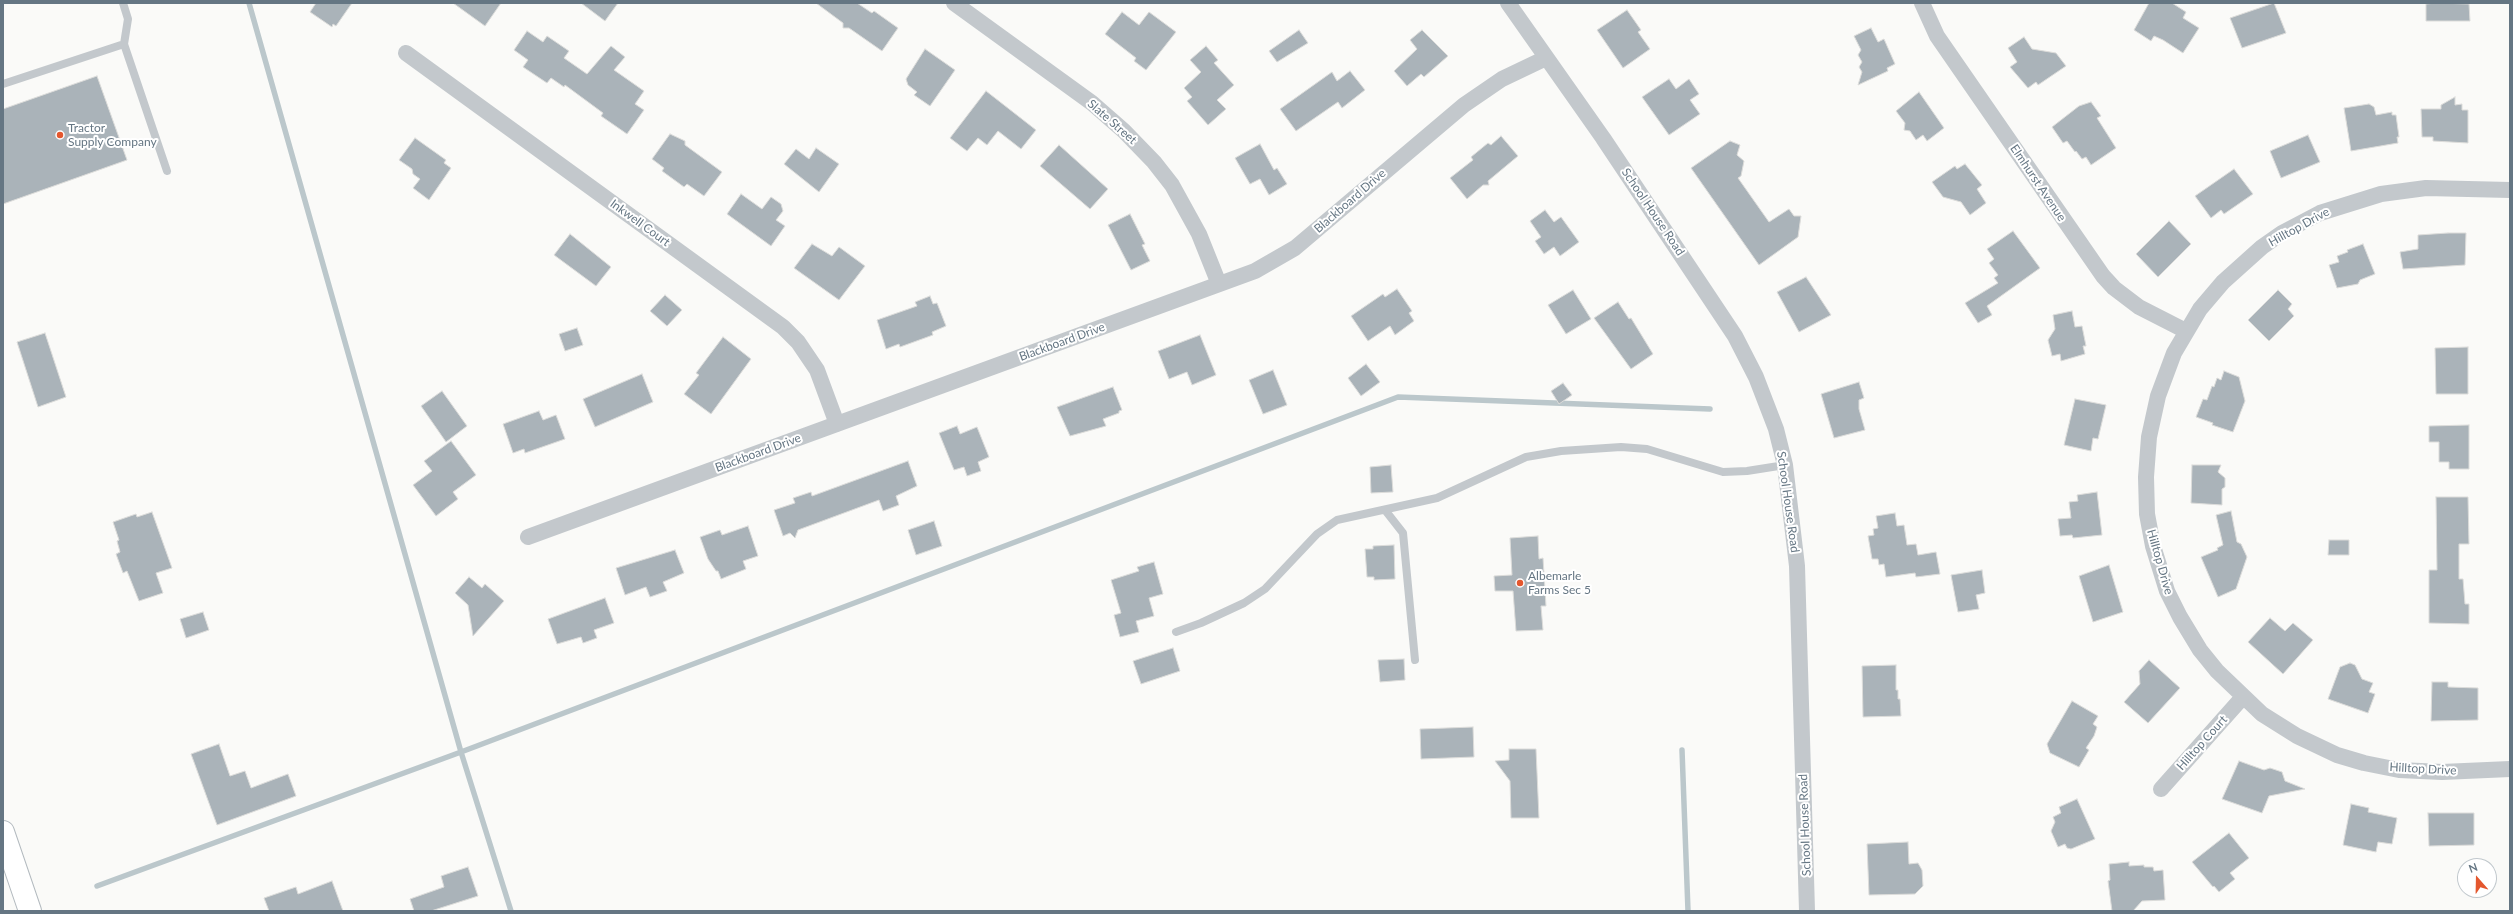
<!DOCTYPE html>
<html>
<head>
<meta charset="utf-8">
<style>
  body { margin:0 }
  #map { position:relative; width:2513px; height:914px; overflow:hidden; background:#fafaf8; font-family:Lato,sans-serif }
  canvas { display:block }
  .frame { position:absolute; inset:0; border:4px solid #657683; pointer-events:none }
  .north { position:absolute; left:2457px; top:858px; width:40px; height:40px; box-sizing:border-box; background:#fff; border:1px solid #c1c8cd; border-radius:50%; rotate:340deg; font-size:11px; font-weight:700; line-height:16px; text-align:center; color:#657683 }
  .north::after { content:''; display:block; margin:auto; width:14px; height:18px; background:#e4572e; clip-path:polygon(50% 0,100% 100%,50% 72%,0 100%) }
</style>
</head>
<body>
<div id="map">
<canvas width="2513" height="914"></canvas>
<div class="frame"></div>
<div class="north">N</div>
</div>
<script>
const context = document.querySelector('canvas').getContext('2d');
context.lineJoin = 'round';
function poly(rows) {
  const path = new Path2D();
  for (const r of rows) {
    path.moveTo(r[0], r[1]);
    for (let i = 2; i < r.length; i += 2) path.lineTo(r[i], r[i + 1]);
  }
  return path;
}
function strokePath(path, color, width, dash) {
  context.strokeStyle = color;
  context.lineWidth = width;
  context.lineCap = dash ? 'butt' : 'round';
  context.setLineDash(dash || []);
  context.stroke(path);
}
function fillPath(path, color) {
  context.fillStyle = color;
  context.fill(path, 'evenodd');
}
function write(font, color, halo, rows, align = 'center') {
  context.font = font + ' Lato,sans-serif';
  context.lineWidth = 4;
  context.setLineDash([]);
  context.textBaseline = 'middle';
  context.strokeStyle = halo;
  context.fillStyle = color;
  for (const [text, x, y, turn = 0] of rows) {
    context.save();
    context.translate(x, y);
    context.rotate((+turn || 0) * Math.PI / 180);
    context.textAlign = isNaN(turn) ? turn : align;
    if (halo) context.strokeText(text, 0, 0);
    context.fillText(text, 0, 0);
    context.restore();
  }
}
strokePath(poly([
  [249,3,461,752,511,911],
  [1682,750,1688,911],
  [97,886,461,752,1398,397,1710,409]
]), '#bbc7cb', 5.5);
const building = poly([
  [316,3,352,3,336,26,333,24,332,27,310,12,316,3],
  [453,3,501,3,485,26,453,3],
  [581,3,618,3,605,21,581,3],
  [816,3,857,3,872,13,874,11,898,28,882,51,849,28,843,28,843,23,816,3],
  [2149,3,2172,3,2186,12,2183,18,2199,28,2183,53,2163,40,2154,36,2151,41,2134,30,2149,3],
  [2274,3,2286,33,2242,48,2230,18,2274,3],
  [2436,3,2469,4,2470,21,2426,21,2426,4,2436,3],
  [1627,10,1641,30,1638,32,1650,49,1623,68,1597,30,1627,10],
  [1122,12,1139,25,1149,12,1176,32,1146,70,1134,61,1136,58,1105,34,1122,12],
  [1871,28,1878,42,1884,39,1895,64,1887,68,1888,71,1858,85,1862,72,1859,67,1862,62,1858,55,1861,50,1854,36,1871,28],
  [1299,30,1308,43,1277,62,1269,51,1299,30],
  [1422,30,1448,56,1424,77,1421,74,1407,86,1394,71,1417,49,1410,40,1422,30],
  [527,31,543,42,547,36,569,51,564,58,587,74,611,46,625,57,614,70,644,91,635,104,644,110,627,134,601,116,603,113,565,85,564,87,551,78,547,83,523,67,528,60,514,50,527,31],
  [2024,37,2032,49,2056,53,2066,66,2038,85,2036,82,2028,88,2010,67,2017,62,2008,48,2024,37],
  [1206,46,1218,60,1214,63,1234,85,1217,100,1226,109,1208,125,1187,101,1192,97,1184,88,1201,72,1190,60,1206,46],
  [925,49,955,70,930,106,914,95,917,92,908,85,906,79,925,49],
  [1350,71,1365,90,1342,108,1338,102,1296,131,1280,109,1332,72,1337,81,1350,71],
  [97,76,127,160,3,204,3,109,97,76],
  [1669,79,1676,89,1689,79,1699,94,1690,100,1700,114,1669,135,1642,97,1669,79],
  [986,91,1036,130,1021,149,998,131,987,145,978,138,967,151,950,138,986,91],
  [1919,92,1944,128,1927,141,1923,135,1916,140,1910,131,1904,130,1905,123,1896,111,1919,92],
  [2455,97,2455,105,2462,104,2462,110,2468,110,2468,143,2433,141,2433,137,2422,137,2421,109,2441,109,2441,105,2455,97],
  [2091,102,2101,116,2097,118,2116,148,2091,165,2086,157,2082,159,2076,151,2075,152,2067,141,2063,143,2052,127,2079,106,2091,102],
  [2369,104,2374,107,2376,115,2392,112,2392,115,2396,115,2399,137,2397,137,2398,143,2351,151,2344,108,2369,104],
  [670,134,685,141,685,145,722,172,704,196,687,184,684,187,662,171,664,168,652,159,670,134],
  [2308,135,2320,162,2281,178,2270,151,2308,135],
  [1501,136,1518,156,1488,181,1489,185,1483,185,1467,199,1450,178,1473,160,1471,157,1488,143,1491,145,1501,136],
  [415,138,446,160,444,163,451,168,429,200,413,188,420,179,413,174,412,169,399,160,415,138],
  [1730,141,1740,145,1737,155,1744,161,1741,176,1738,178,1769,222,1789,209,1794,216,1801,216,1798,237,1759,265,1691,168,1730,141],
  [1260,144,1274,170,1277,168,1287,184,1269,195,1260,179,1250,184,1235,158,1260,144],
  [1059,145,1108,189,1090,209,1040,166,1059,145],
  [816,148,839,164,819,192,784,164,796,149,809,159,816,148],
  [1965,164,1982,185,1977,189,1986,203,1970,215,1961,202,1943,197,1932,182,1955,166,1957,169,1965,164],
  [2234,169,2253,194,2224,214,2221,210,2211,218,2195,196,2234,169],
  [741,194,762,209,771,197,781,204,783,211,776,220,785,226,771,246,727,214,741,194],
  [1545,210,1554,222,1561,217,1579,242,1560,256,1554,247,1544,254,1535,241,1541,237,1530,221,1545,210],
  [1130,214,1145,244,1142,245,1150,261,1131,270,1108,225,1130,214],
  [2169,221,2191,244,2158,277,2136,254,2169,221],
  [2013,231,2040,268,1987,306,1992,315,1978,323,1965,303,1998,283,1994,278,1998,275,1989,263,1994,259,1987,249,2013,231],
  [2448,233,2466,233,2465,265,2403,269,2400,252,2418,249,2418,235,2448,233],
  [570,234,611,267,596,286,554,255,570,234],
  [812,244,832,256,839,247,865,266,839,300,794,268,812,244],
  [2363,244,2375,274,2360,280,2358,284,2337,288,2329,265,2339,262,2337,256,2348,252,2347,250,2363,244],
  [1806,277,1831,315,1799,332,1777,292,1806,277],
  [1397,289,1412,311,1409,313,1414,321,1395,335,1390,326,1368,341,1351,316,1383,294,1385,297,1397,289],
  [1573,290,1591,319,1566,334,1548,305,1573,290],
  [2278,290,2292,304,2288,309,2294,316,2269,341,2248,320,2278,290],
  [665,295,682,310,667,326,650,311,665,295],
  [930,296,933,304,937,303,946,326,932,332,933,335,900,347,899,344,886,349,877,320,917,306,915,302,930,296],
  [1618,302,1629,319,1631,318,1653,354,1631,369,1594,318,1618,302],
  [2072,311,2075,327,2082,326,2086,346,2083,346,2085,354,2061,361,2060,354,2052,356,2048,340,2055,329,2053,315,2072,311],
  [577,328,583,345,565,351,559,334,577,328],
  [45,333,66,397,38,407,17,342,45,333],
  [1200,335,1216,375,1192,385,1187,372,1169,379,1158,351,1200,335],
  [723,337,751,359,711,414,684,394,699,375,696,373,723,337],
  [2468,347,2468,394,2436,394,2435,348,2468,347],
  [1366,364,1380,382,1361,396,1348,378,1366,364],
  [1273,370,1287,405,1263,414,1249,380,1273,370],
  [2224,371,2239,377,2245,401,2233,432,2212,425,2213,423,2196,417,2203,399,2207,400,2212,386,2214,387,2217,378,2221,380,2224,371],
  [642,374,653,402,595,427,583,399,642,374],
  [1859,382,1864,398,1859,400,1859,409,1865,430,1834,438,1821,394,1859,382],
  [1563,383,1572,395,1559,404,1551,391,1563,383],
  [1113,387,1122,410,1119,411,1119,413,1103,419,1106,426,1070,436,1057,407,1113,387],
  [442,391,467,426,446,442,421,406,442,391],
  [2075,399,2106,405,2098,439,2093,438,2091,451,2064,445,2075,399],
  [539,411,543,420,556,415,565,439,525,453,524,449,513,453,503,424,539,411],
  [2469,425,2469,469,2449,469,2449,462,2439,462,2439,442,2429,442,2429,426,2469,425],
  [957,426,960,434,977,427,989,457,978,462,981,471,967,476,964,467,954,470,939,433,957,426],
  [451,441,476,475,453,492,458,499,436,516,413,485,432,471,424,461,451,441],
  [908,461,917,486,896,496,899,505,883,511,879,500,798,530,795,538,790,533,783,536,774,510,795,503,793,498,811,492,812,496,908,461],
  [1391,465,1393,492,1371,493,1370,467,1391,465],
  [2192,465,2221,465,2218,472,2225,478,2225,487,2222,489,2222,505,2191,503,2192,465],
  [2097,492,2102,535,2073,538,2072,535,2060,536,2058,519,2071,518,2069,502,2078,501,2077,495,2097,492],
  [2436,497,2468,497,2469,544,2459,544,2459,579,2463,579,2465,604,2469,604,2469,624,2429,623,2429,570,2437,570,2436,497],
  [2231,511,2237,542,2241,544,2247,557,2236,589,2218,597,2201,557,2218,550,2217,548,2223,545,2216,515,2231,511],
  [152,512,172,568,156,573,163,593,139,601,127,571,123,573,116,554,120,552,117,541,119,540,113,522,136,514,137,517,152,512],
  [1895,513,1897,526,1904,525,1907,545,1916,544,1918,555,1936,552,1940,574,1916,577,1915,573,1886,577,1884,564,1879,565,1878,559,1872,559,1868,536,1874,535,1873,529,1878,528,1876,516,1895,513],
  [934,521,942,546,916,555,908,530,934,521],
  [748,526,758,556,743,561,746,569,721,579,718,571,716,571,708,559,700,537,720,530,722,535,748,526],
  [1538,536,1539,559,1543,558,1546,606,1541,606,1543,630,1516,631,1513,591,1495,591,1494,576,1512,575,1510,538,1538,536],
  [2329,540,2349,540,2349,555,2328,555,2329,540],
  [1394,545,1395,579,1374,580,1374,577,1367,577,1365,549,1373,549,1373,546,1394,545],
  [675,550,684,573,663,582,667,591,650,597,646,587,625,595,616,568,675,550],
  [1154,562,1163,594,1149,598,1154,616,1136,621,1139,632,1120,637,1114,615,1121,613,1111,580,1139,571,1137,567,1154,562],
  [2109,565,2123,612,2093,622,2079,576,2109,565],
  [1982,570,1985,593,1976,595,1979,609,1958,612,1951,575,1982,570],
  [469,577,482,588,485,584,504,601,473,636,468,605,455,593,469,577],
  [605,598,614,623,594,630,597,638,583,643,581,637,557,644,548,619,605,598],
  [203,612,209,630,186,638,180,619,203,612],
  [2270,618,2285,631,2293,623,2313,640,2283,674,2248,642,2270,618],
  [1173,648,1180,671,1141,684,1133,661,1173,648],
  [1404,659,1405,680,1380,682,1378,660,1404,659],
  [2149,660,2180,688,2148,723,2124,702,2140,684,2139,671,2149,660],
  [2350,663,2355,665,2362,679,2373,683,2369,692,2375,694,2368,713,2328,699,2340,667,2350,663],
  [1896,665,1896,690,1898,690,1898,699,1900,699,1901,716,1863,717,1862,666,1896,665],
  [2432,682,2448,682,2448,687,2478,688,2478,720,2431,721,2432,682],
  [2072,701,2098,716,2093,724,2097,727,2094,736,2086,748,2089,750,2079,767,2050,753,2047,744,2072,701],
  [1473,727,1474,757,1421,759,1420,729,1473,727],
  [219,744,230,776,245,771,251,788,288,774,296,796,217,825,191,754,219,744],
  [1509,749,1536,749,1539,818,1511,818,1510,781,1495,761,1509,760,1509,749],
  [2239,761,2264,770,2270,768,2282,772,2285,781,2305,789,2269,796,2262,813,2222,799,2239,761],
  [2077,799,2095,839,2071,849,2067,848,2065,844,2058,847,2051,831,2055,822,2053,817,2061,813,2059,807,2077,799],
  [2351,804,2369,808,2368,812,2397,818,2392,844,2378,842,2376,852,2343,845,2351,804],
  [2428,813,2474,813,2474,845,2429,846,2428,813],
  [2229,833,2249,858,2230,873,2235,879,2219,892,2214,886,2213,887,2192,862,2229,833],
  [1908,842,1909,864,1918,863,1922,870,1923,886,1915,894,1869,895,1867,844,1908,842],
  [2129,862,2129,866,2144,865,2144,867,2153,867,2154,871,2163,870,2165,900,2142,901,2133,911,2112,911,2108,881,2110,880,2109,864,2129,862],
  [468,867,478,896,431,911,414,911,410,899,444,887,441,876,468,867],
  [332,881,343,911,269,911,264,898,296,887,298,894,332,881]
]);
fillPath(building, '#aab3b9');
strokePath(building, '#dcdcda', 1);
const secondary = poly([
  [3,832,30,911]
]);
strokePath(secondary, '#b3babf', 24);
strokePath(poly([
  [124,44,167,171],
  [3,84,124,44,128,19,123,3],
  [1385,510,1403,533,1415,660],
  [1176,632,1201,623,1244,603,1265,589,1317,534,1337,520,1437,498,1526,457,1561,451,1621,447,1647,449,1723,472,1747,471,1785,465]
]), '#c3c8cc', 8);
strokePath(poly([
  [954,3,1092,103,1124,131,1154,162,1172,185,1199,234,1219,284],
  [1508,3,1603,138,1735,336,1756,377,1776,429,1785,465,1797,566,1807,911],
  [1922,3,1937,36,2103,276,2114,288,2139,307,2186,331],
  [406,53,783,327,798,342,817,370,837,424],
  [2510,190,2426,188,2381,194,2320,213,2282,233,2262,247,2223,282,2200,309,2174,353,2158,396,2149,437,2146,477,2147,514,2153,546,2167,591,2180,617,2200,650,2217,671,2262,714,2297,736,2337,755,2364,763,2399,770,2442,772,2510,769],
  [528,537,1255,271,1295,248,1464,105,1502,79,1546,58],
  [2161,789,2242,698]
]), '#c3c8cc', 16);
strokePath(secondary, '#fff', 22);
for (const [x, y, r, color] of [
  [60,135,4,"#e4572e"],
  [1520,583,4,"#e4572e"]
]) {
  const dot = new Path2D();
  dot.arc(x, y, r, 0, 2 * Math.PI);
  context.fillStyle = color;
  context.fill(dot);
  strokePath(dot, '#fff', 1.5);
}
write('12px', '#657683', '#fff', [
  ["Slate Street",1112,122,41],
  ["Elmhurst Avenue",2038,183,56],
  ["Blackboard Drive",1350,201,-41],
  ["School House Road",1653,212,56],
  ["Inkwell Court",640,223,36],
  ["Hilltop Drive",2299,227,-29],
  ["Blackboard Drive",1062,342,-20],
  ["Blackboard Drive",758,453,-20],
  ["School House Road",1788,502,82],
  ["Hilltop Drive",2160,562,74],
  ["Hilltop Court",2202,743,-48],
  ["Hilltop Drive",2423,769,3],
  ["School House Road",1805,825,-92]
]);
write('12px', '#657683', '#fff', [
  ["Tractor",68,128],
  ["Supply Company",68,142],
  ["Albemarle",1528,576],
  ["Farms Sec 5",1528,590]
], 'left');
</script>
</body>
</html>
